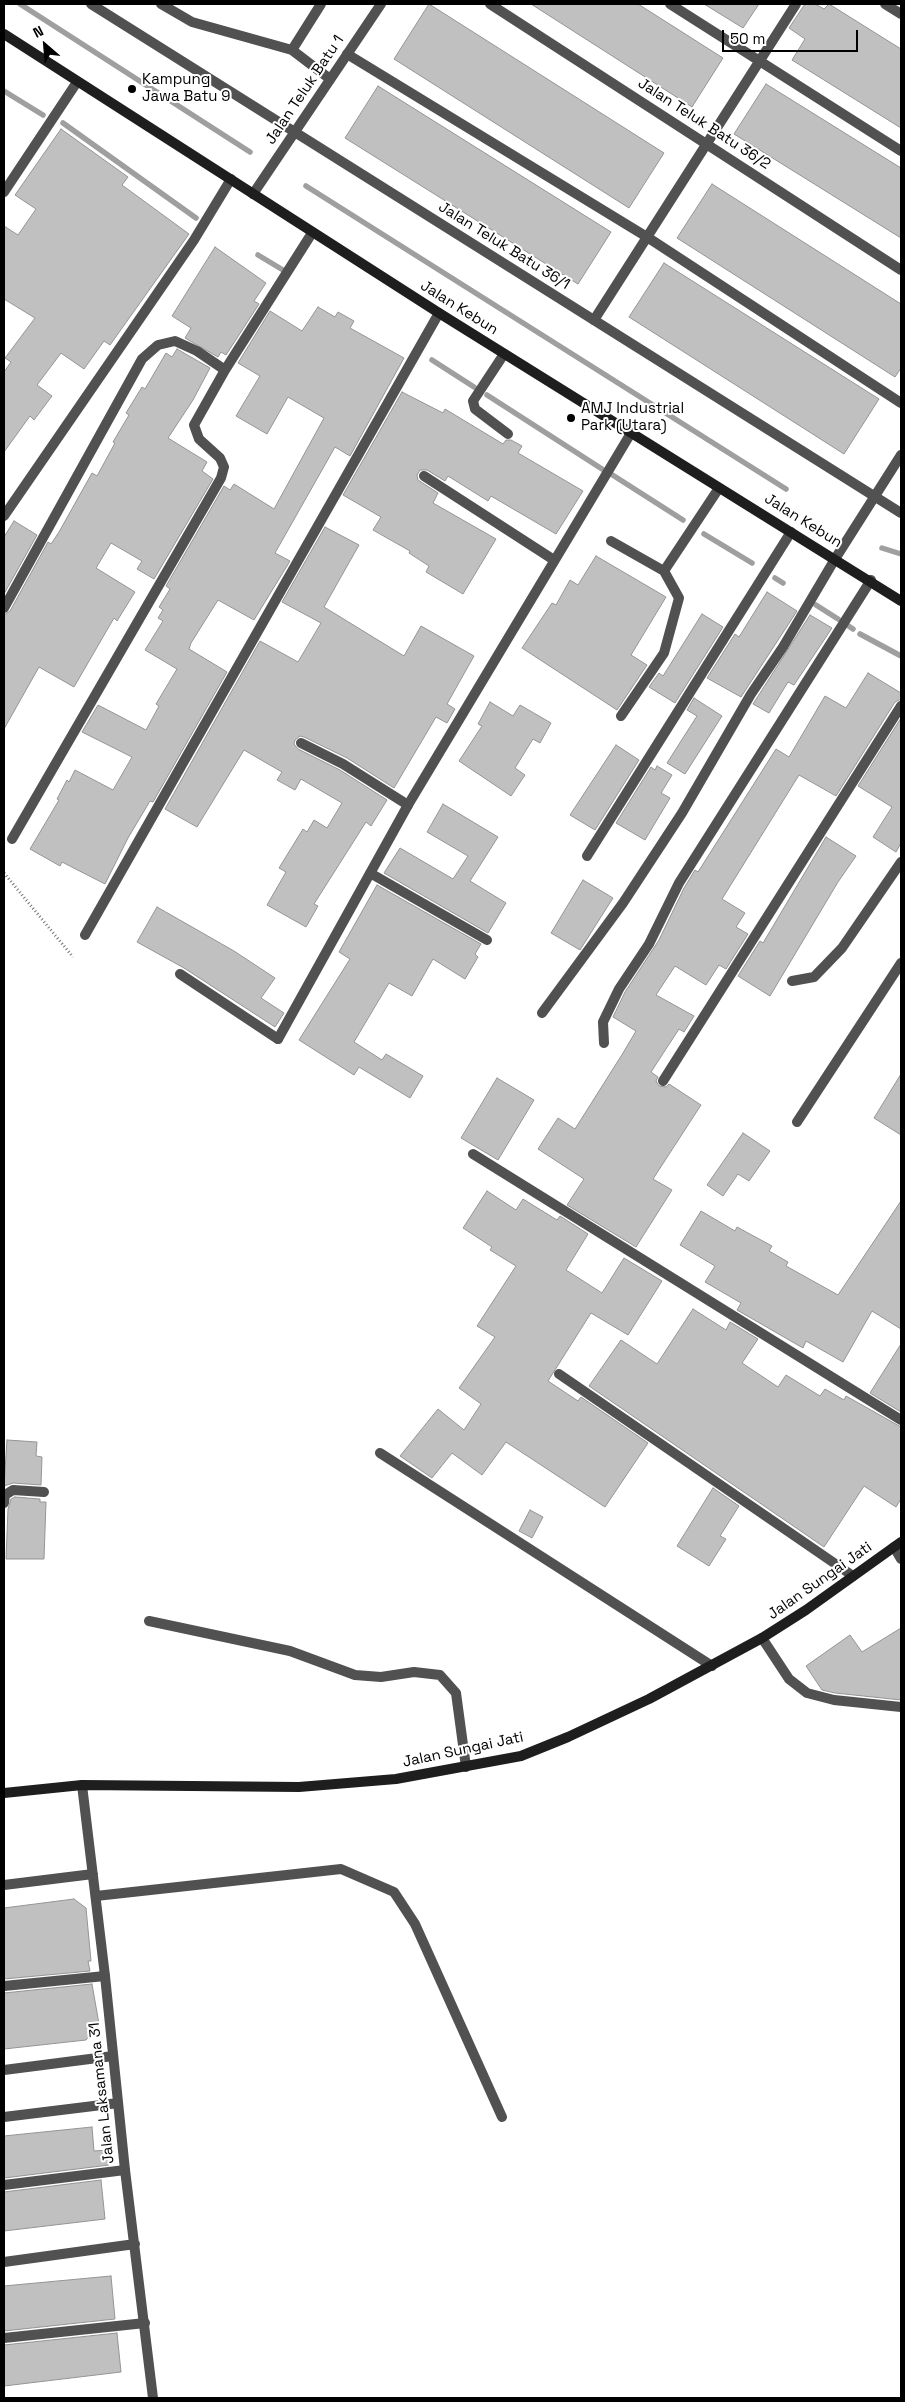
<!DOCTYPE html>
<html>
<head>
<meta charset="utf-8">
<style>
  body { margin:0 }
  #map { position:relative; width:905px; height:2402px; overflow:hidden; background:#fff; font-family:"Space Grotesk",sans-serif }
  canvas { display:block }
  .frame { position:absolute; inset:0; border:5px solid #000; pointer-events:none }
  .north { position:absolute; left:20px; top:20px; width:50px; height:50px; -webkit-text-stroke:4px #fff; paint-order:stroke; rotate:333deg; font-size:14px; font-weight:700; line-height:20px; text-align:center; color:#000 }
  .north::after { content:''; display:block; margin:auto; width:18px; height:22px; background:#000; clip-path:polygon(50% 0,100% 100%,50% 72%,0 100%) }
  .scale { position:absolute; left:722px; top:30px; width:136px; height:22px; box-sizing:border-box; border:2px solid #000; border-top:0; padding-left:6px; font-size:15px; line-height:18px; white-space:nowrap; color:#000; -webkit-text-stroke:4px #fff; paint-order:stroke }
</style>
</head>
<body>
<div id="map">
<canvas width="905" height="2402"></canvas>
<div class="frame"></div>
<div class="north">N</div>
<div class="scale">50 m</div>
</div>
<script>
const context = document.querySelector('canvas').getContext('2d');
context.lineJoin = 'round';
function poly(rows) {
  const path = new Path2D();
  for (const r of rows) {
    path.moveTo(r[0], r[1]);
    for (let i = 2; i < r.length; i += 2) path.lineTo(r[i], r[i + 1]);
  }
  return path;
}
function strokePath(path, color, width, dash) {
  context.strokeStyle = color;
  context.lineWidth = width;
  context.lineCap = dash ? 'butt' : 'round';
  context.setLineDash(dash || []);
  context.stroke(path);
}
function fillPath(path, color) {
  context.fillStyle = color;
  context.fill(path, 'evenodd');
}
function write(font, color, halo, rows, align = 'center') {
  context.font = font + ' "Space Grotesk",sans-serif';
  context.lineWidth = 4;
  context.setLineDash([]);
  context.textBaseline = 'middle';
  context.strokeStyle = halo;
  context.fillStyle = color;
  for (const [text, x, y, turn = 0] of rows) {
    context.save();
    context.translate(x, y);
    context.rotate((+turn || 0) * Math.PI / 180);
    context.textAlign = isNaN(turn) ? turn : align;
    if (halo) context.strokeText(text, 0, 0);
    context.fillText(text, 0, 0);
    context.restore();
  }
}
strokePath(poly([
  [20,4,250,152],
  [4,91,43,115],
  [63,123,196,218],
  [306,186,786,489],
  [258,255,283,270],
  [432,360,474,387],
  [487,395,602,469],
  [611,474,683,520],
  [704,534,752,563],
  [882,548,901,554],
  [775,578,783,583],
  [816,605,838,619],
  [847,625,853,629],
  [860,634,901,656]
]), '#9f9f9f', 5.5);
const building = poly([
  [429,4,664,153,629,208,394,59,429,4],
  [531,4,638,4,723,58,692,107,531,4],
  [704,4,759,4,743,28,704,4],
  [805,4,815,4,824,9,829,4,901,49,901,128,792,60,805,39,789,28,805,4],
  [766,84,901,168,901,238,734,134,766,84],
  [378,86,611,232,578,284,345,138,378,86],
  [61,129,128,177,122,185,189,234,110,345,104,341,84,369,61,353,37,385,52,396,34,420,30,416,4,452,4,372,11,362,5,358,35,318,4,299,4,226,18,235,36,209,15,195,61,129],
  [712,184,901,304,901,368,895,377,677,238,712,184],
  [215,247,266,283,254,301,259,304,226,355,221,352,218,357,185,338,191,328,172,316,215,247],
  [664,263,879,399,844,454,629,317,664,263],
  [318,307,335,317,338,312,354,321,350,328,404,358,350,456,335,447,275,553,290,561,254,620,218,600,191,643,189,649,227,672,153,802,150,801,128,838,105,884,62,862,60,866,30,849,59,800,57,799,67,780,69,782,75,770,113,790,132,757,82,732,98,705,146,730,159,706,156,704,177,669,145,650,163,621,158,618,163,610,159,607,170,589,166,586,224,486,230,490,234,484,274,509,324,418,288,397,267,434,236,416,260,376,238,363,270,311,302,331,318,307],
  [177,349,210,368,193,400,168,438,207,462,202,471,213,479,154,579,137,569,142,561,111,543,96,568,135,592,117,621,114,618,74,687,39,667,4,729,4,615,10,611,48,542,51,544,59,532,92,473,97,476,115,443,113,442,129,415,126,413,142,387,145,389,166,353,172,357,177,349],
  [402,392,443,413,445,409,503,444,506,440,511,440,522,446,518,453,583,491,556,534,491,496,488,501,448,476,445,481,427,470,420,470,417,475,418,480,438,493,433,503,496,539,463,594,426,572,429,566,409,553,410,551,373,530,381,517,343,495,402,392],
  [14,521,37,535,4,594,4,537,14,521],
  [325,527,359,545,324,607,404,656,421,626,474,656,447,704,455,709,447,723,436,717,394,788,347,758,304,737,300,736,295,740,294,744,298,749,340,770,387,800,371,826,366,822,314,904,318,906,306,927,267,905,286,872,279,868,303,829,307,832,314,820,327,828,342,803,301,779,295,790,277,780,282,772,244,750,197,827,165,809,260,641,298,662,321,623,282,602,325,527],
  [596,556,666,597,631,655,647,665,617,710,522,648,552,603,556,605,570,580,578,585,596,556],
  [767,592,797,611,741,697,707,678,735,634,739,637,767,592],
  [702,614,723,627,675,703,649,687,659,673,663,676,702,614],
  [810,615,832,628,794,685,788,682,769,713,753,704,810,615],
  [868,673,901,693,901,699,895,702,836,796,799,775,722,899,745,913,736,927,748,934,726,969,719,965,706,985,675,966,656,995,694,1016,684,1032,679,1029,651,1072,658,1077,656,1081,659,1086,666,1087,669,1084,701,1105,653,1179,672,1190,636,1247,567,1205,584,1179,538,1149,558,1118,575,1129,623,1053,636,1031,613,1017,625,992,659,940,684,888,695,870,698,872,776,749,789,757,825,696,846,708,868,673],
  [694,698,722,716,685,774,667,763,697,716,687,710,694,698],
  [490,702,513,716,520,705,551,723,540,743,533,739,515,768,525,775,511,796,459,761,482,726,478,724,490,702],
  [901,718,901,843,896,852,873,837,892,807,858,786,901,718],
  [616,745,639,760,595,830,570,815,616,745],
  [657,766,672,775,661,793,670,798,645,840,616,823,651,767,655,770,657,766],
  [443,804,498,837,470,881,506,903,488,933,384,873,400,848,453,879,468,856,427,832,443,804],
  [826,837,856,856,838,882,770,996,738,976,760,941,763,943,826,837],
  [583,880,613,898,580,950,551,933,583,880],
  [377,885,481,944,475,954,478,957,465,979,433,959,412,996,389,983,354,1042,382,1060,386,1054,423,1076,410,1098,359,1067,354,1075,299,1040,350,959,339,952,377,885],
  [157,907,234,951,275,978,261,998,284,1013,275,1027,184,968,137,942,157,907],
  [901,1074,901,1135,874,1118,901,1074],
  [497,1078,534,1100,498,1160,461,1138,497,1078],
  [743,1133,770,1151,749,1181,738,1174,723,1196,707,1185,743,1133],
  [487,1191,516,1210,523,1199,557,1220,560,1216,588,1234,566,1270,602,1293,624,1258,662,1281,628,1335,591,1313,548,1381,578,1401,581,1397,648,1443,605,1507,506,1442,482,1475,452,1453,432,1478,400,1456,438,1409,464,1430,481,1404,459,1388,495,1337,477,1326,516,1266,490,1250,492,1247,463,1228,487,1191],
  [901,1201,901,1329,872,1311,843,1362,806,1341,803,1348,737,1310,741,1303,705,1282,715,1266,680,1245,701,1211,735,1231,737,1227,772,1246,769,1251,788,1262,786,1266,838,1295,901,1201],
  [693,1309,726,1330,730,1322,758,1339,742,1363,778,1387,786,1375,820,1396,825,1389,844,1400,846,1396,901,1427,901,1499,896,1507,864,1486,824,1547,589,1386,621,1340,657,1364,693,1309],
  [901,1344,901,1412,870,1393,901,1344],
  [7,1440,37,1442,36,1456,42,1457,41,1485,13,1483,4,1486,7,1440],
  [713,1488,739,1506,720,1536,726,1539,709,1566,677,1546,713,1488],
  [15,1497,40,1499,40,1502,46,1502,44,1559,6,1559,8,1509,11,1499,15,1497],
  [530,1510,543,1517,532,1538,519,1531,530,1510],
  [901,1628,901,1700,835,1693,822,1690,806,1666,850,1635,862,1652,901,1628],
  [74,1899,86,1908,91,1961,88,1961,90,1971,4,1979,4,1908,74,1899],
  [92,1984,99,2024,86,2040,4,2049,4,1993,92,1984],
  [92,2127,94,2151,108,2150,109,2165,4,2178,4,2136,92,2127],
  [101,2180,105,2219,4,2231,4,2192,101,2180],
  [111,2276,115,2319,4,2331,4,2286,111,2276],
  [117,2333,121,2372,4,2386,4,2345,117,2333]
]);
fillPath(building, '#c0c0c0');
strokePath(building, '#959595', 1);
strokePath(poly([
  [4,873,73,957]
]), '#737373', 3, [1, 2.5]);
strokePath(poly([
  [161,4,192,22,292,50,330,79],
  [670,4,901,151],
  [292,50,321,4],
  [347,54,647,237,901,403],
  [4,192,77,82],
  [594,320,796,4],
  [504,354,473,401,475,409,508,434],
  [4,516,194,240,231,179],
  [611,541,664,571,719,488],
  [621,716,664,653,679,598,664,571],
  [301,743,343,764,408,805],
  [180,974,278,1039],
  [894,1547,901,1559],
  [149,1621,290,1651,355,1675,381,1677,414,1672,440,1675,456,1693,466,1767],
  [96,1896,341,1869,394,1892,415,1924,502,2117],
  [4,1986,105,1976],
  [4,2185,125,2170],
  [4,2338,145,2323]
]), '#515151', 10);
strokePath(poly([
  [91,4,901,513],
  [490,4,901,270],
  [885,4,901,14],
  [253,194,381,4],
  [424,476,554,560],
  [4,608,142,359,158,345,175,341,197,351,225,370],
  [12,839,221,478,224,467,220,458,199,439,194,425,225,370,312,233],
  [587,856,791,532],
  [370,873,487,940],
  [85,935,439,313],
  [792,981,814,977,842,948,901,862],
  [542,1013,623,903,682,813,751,694,783,647,835,559,901,455],
  [278,1039,408,805,631,433],
  [604,1043,603,1022,619,989,649,944,679,883,871,580],
  [663,1081,901,706],
  [797,1122,901,963],
  [473,1154,901,1420],
  [559,1374,853,1576],
  [380,1453,712,1666],
  [4,1503,5,1495,13,1490,44,1492],
  [762,1638,789,1679,807,1693,834,1700,901,1707],
  [82,1785,105,1976,125,2170,153,2398],
  [4,1885,93,1874],
  [4,2070,113,2056],
  [4,2117,118,2103],
  [4,2262,135,2244]
]), '#515151', 10);
strokePath(poly([
  [4,34,439,313,901,601],
  [4,1793,82,1785,299,1787,396,1779,521,1756,568,1737,649,1699,762,1638,806,1610,901,1542]
]), '#1e1e1e', 10);
for (const [x, y, r, color] of [
  [132,89,5,"#000"],
  [571,418,5,"#000"]
]) {
  const dot = new Path2D();
  dot.arc(x, y, r, 0, 2 * Math.PI);
  context.fillStyle = color;
  context.fill(dot);
  strokePath(dot, '#fff', 2);
}
write('15px', '#000', '#fff', [
  ["Kampung",142,80],
  ["Jawa Batu 9",142,97],
  ["AMJ Industrial",581,409],
  ["Park (Utara)",581,426]
], 'left');
write('15px', '#000', '#fff', [
  ["Jalan Teluk Batu 1",305,90,-56],
  ["Jalan Teluk Batu 36/2",704,124,33],
  ["Jalan Teluk Batu 36/1",504,246,32],
  ["Jalan Kebun",459,308,32],
  ["Jalan Kebun",803,521,32],
  ["Jalan Sungai Jati",820,1581,-35],
  ["Jalan Sungai Jati",463,1750,-12],
  ["Jalan Laksamana 31",102,2093,-96]
]);
</script>
</body>
</html>
